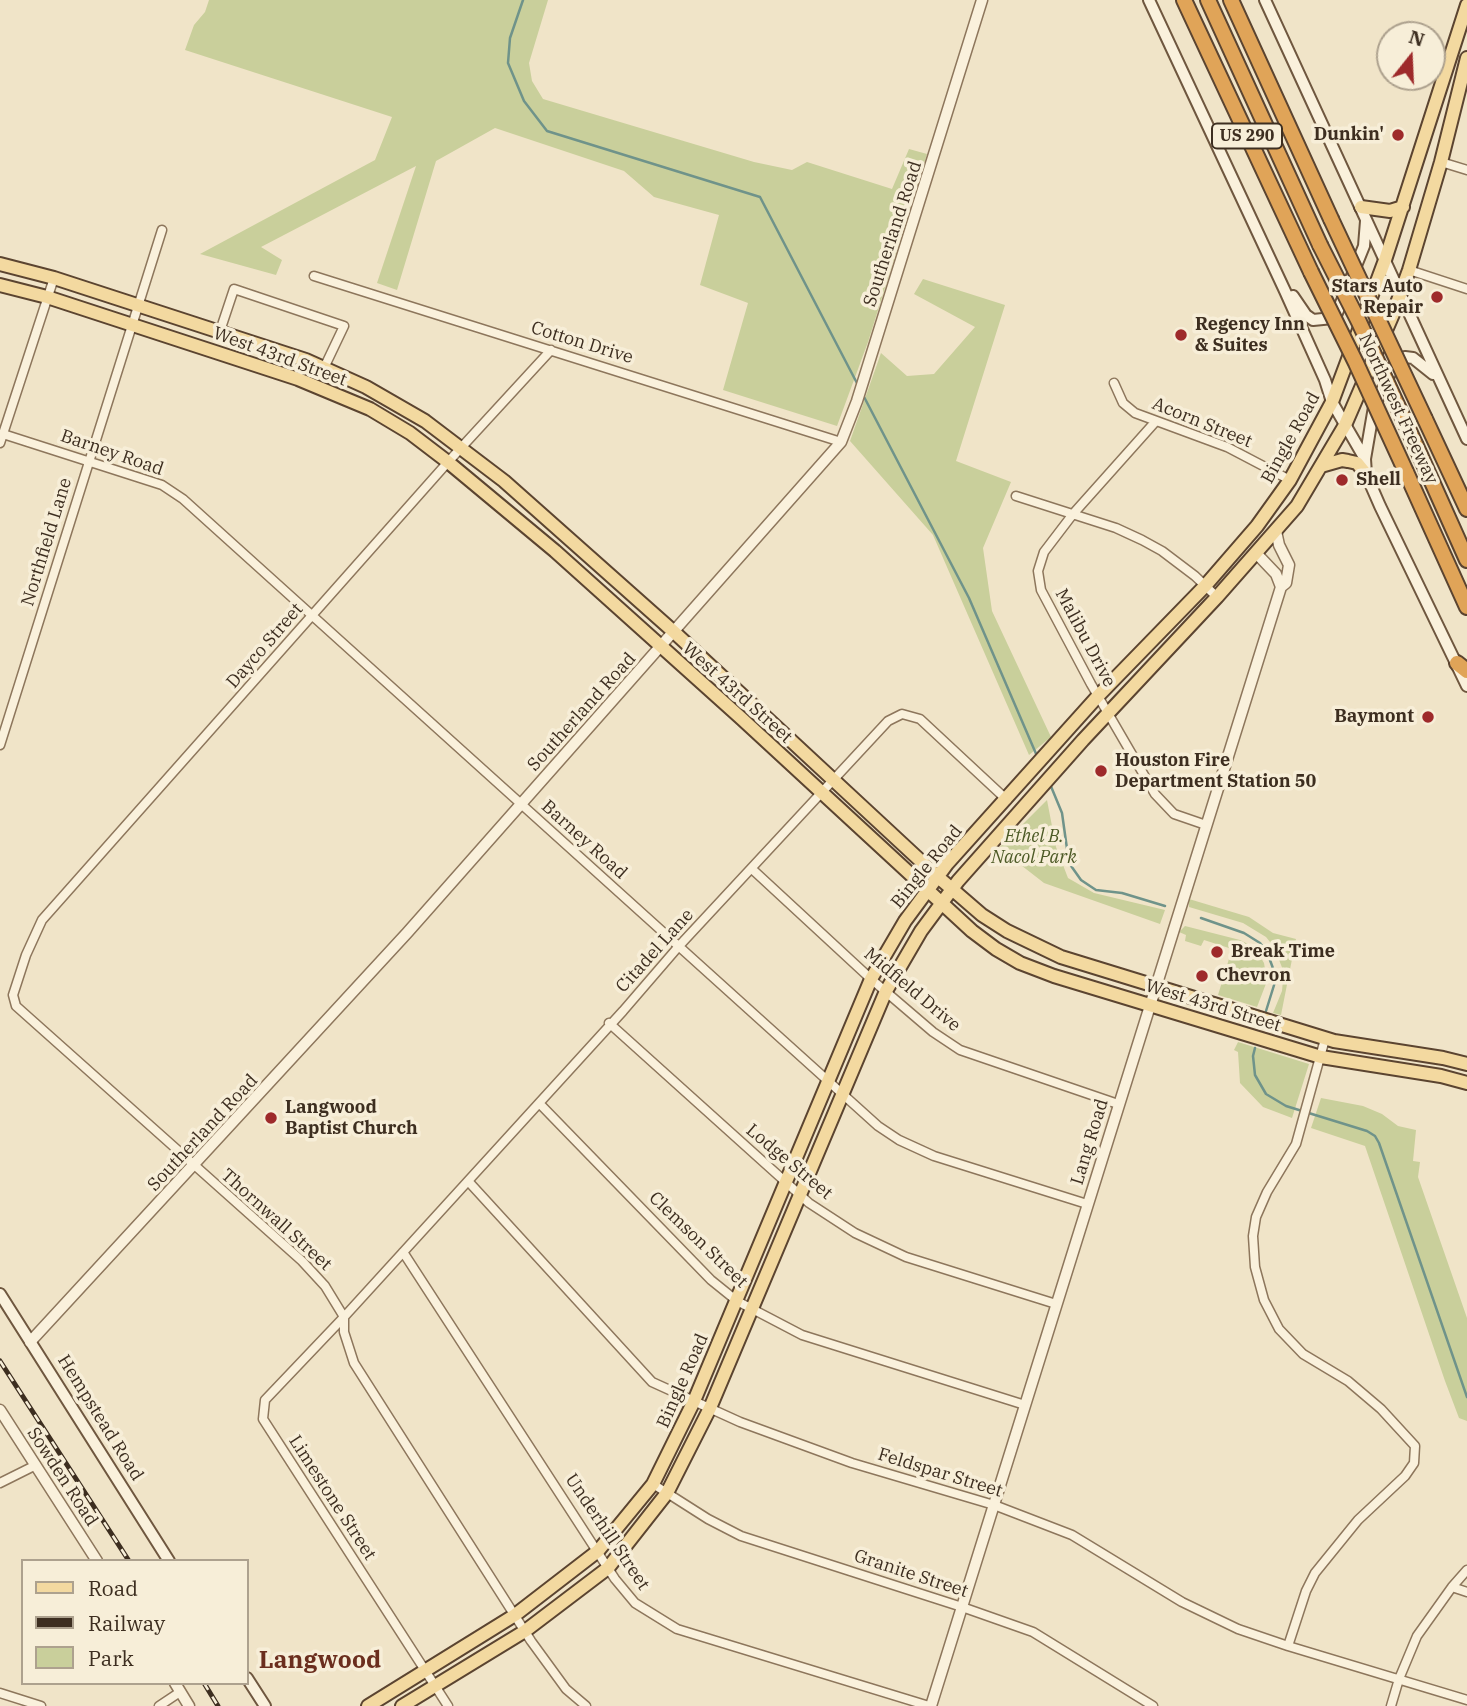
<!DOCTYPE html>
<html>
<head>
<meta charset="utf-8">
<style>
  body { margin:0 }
  #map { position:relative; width:1467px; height:1706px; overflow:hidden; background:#f0e4c8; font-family:"IBM Plex Serif",serif }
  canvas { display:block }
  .legend { position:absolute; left:21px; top:1559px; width:228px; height:126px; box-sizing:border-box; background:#f7eed8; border:2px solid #ada18e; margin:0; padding:9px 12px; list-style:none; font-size:21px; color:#3d2e20 }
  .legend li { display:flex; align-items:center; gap:14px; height:35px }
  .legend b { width:35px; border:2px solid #ada18e }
  .north { position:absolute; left:1376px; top:21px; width:70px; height:70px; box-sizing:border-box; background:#f7eed8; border:2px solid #ada18e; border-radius:50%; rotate:18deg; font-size:19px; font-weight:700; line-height:28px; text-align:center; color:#3d2e20 }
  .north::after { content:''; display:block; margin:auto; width:24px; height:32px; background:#9e2a2b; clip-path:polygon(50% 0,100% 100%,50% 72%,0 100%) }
</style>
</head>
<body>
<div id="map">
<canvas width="1467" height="1706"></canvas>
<ul class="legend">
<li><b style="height:9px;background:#f3d9a0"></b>Road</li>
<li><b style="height:9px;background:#3d2e20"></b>Railway</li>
<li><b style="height:19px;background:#c9cf9b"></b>Park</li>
</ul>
<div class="north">N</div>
</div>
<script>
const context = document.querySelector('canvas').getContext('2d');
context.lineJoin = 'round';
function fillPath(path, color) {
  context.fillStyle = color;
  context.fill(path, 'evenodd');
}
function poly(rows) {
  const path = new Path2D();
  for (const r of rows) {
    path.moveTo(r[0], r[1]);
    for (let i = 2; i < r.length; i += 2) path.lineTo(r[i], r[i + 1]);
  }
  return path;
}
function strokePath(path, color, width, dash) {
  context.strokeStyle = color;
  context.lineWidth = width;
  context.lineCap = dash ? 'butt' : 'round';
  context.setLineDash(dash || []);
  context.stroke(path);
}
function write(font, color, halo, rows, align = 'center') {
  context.font = font + ' "IBM Plex Serif",serif';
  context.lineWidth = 7;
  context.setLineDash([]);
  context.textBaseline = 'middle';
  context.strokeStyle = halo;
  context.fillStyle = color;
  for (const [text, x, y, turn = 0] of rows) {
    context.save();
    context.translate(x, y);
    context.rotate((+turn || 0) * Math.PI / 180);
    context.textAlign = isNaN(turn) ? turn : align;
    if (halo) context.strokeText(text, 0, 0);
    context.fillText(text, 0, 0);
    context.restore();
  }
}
fillPath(poly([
  [209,0,548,0,529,63,532,81,543,99,754,162,792,170,807,162,892,189,909,149,927,154,868,342,837,426,723,390,748,303,700,285,719,215,654,197,624,171,495,128,436,161,397,290,377,283,416,166,261,247,282,260,276,275,200,254,375,160,392,117,185,50,194,25,205,12],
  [923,279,1005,305,956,461,1011,482,983,548,992,611,1051,737,1029,755,933,535,850,441,881,353,907,376,934,374,975,327,914,294],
  [1047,800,1056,847,1068,878,1094,893,1165,910,1160,924,1044,883,999,848],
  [1189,899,1249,917,1273,933,1296,939,1281,1015,1273,1013,1282,991,1283,980,1283,970,1274,947,1266,937,1243,923,1189,907],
  [1185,926,1240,940,1250,945,1258,953,1264,963,1267,981,1257,1007,1218,995,1232,949,1204,940,1201,946,1185,941,1186,935,1179,932],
  [1238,1042,1309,1064,1292,1118,1263,1107,1240,1083,1238,1052,1234,1050],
  [1321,1098,1363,1106,1382,1114,1398,1126,1416,1130,1413,1161,1420,1162,1418,1177,1467,1318,1467,1421,1459,1418,1445,1381,1365,1146,1311,1128]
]), '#c9cf9b');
strokePath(poly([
  [523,0,510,38,508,63,524,101,547,131,760,197,859,387],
  [862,393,969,598,1037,756],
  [1050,784,1062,813,1069,863,1081,880,1096,890,1122,893,1165,906],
  [1201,918,1244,933,1260,943,1267,952,1274,971,1275,982,1266,1011],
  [1255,1048,1253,1056,1255,1075,1266,1094,1286,1106,1367,1131,1375,1136,1379,1143,1467,1397]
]), '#6f938a', 2.5);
const minor = poly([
  [1441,162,1467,170],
  [1409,270,1467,289],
  [314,276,841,442],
  [220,331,234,289,344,326,324,368],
  [551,350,448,462,42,920,26,955,13,995,16,1006,302,1261,325,1286,344,1317,344,1332,354,1363,531,1641,566,1689,586,1706],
  [1114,383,1123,403,1135,413,1227,447,1290,480],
  [1156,421,1073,514,1044,552,1038,571,1041,590,1091,684,1155,794,1174,814,1206,825],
  [3,434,162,485,183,499,878,1126,899,1140,934,1156,1087,1204],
  [0,443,54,278],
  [1016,496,1116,528,1142,540,1162,551,1195,576,1217,597],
  [0,745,162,230],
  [752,869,871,979,933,1032,960,1050,1118,1104],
  [609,1023,809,1203,855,1233,906,1257,1056,1304],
  [539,1103,711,1280,737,1301,802,1335,1025,1405],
  [468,1181,652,1382,740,1422,852,1463,994,1505,1072,1535,1182,1602,1238,1629,1288,1646,1467,1700],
  [403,1252,615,1579,635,1603,677,1629,929,1706],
  [0,1483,36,1465],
  [653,1484,708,1519,741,1536,962,1607,1033,1632,1153,1706],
  [1452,1587,1467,1592],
  [1288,1646,1306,1591,1315,1573,1358,1520,1405,1476,1414,1463,1415,1446,1381,1409,1348,1381,1303,1354,1279,1329,1264,1300,1255,1267,1253,1236,1256,1217,1267,1192,1296,1144,1325,1039],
  [0,1693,41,1706],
  [159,1706,180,1692],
  [448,1706,263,1419,265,1400,344,1317,623,1011,679,946,888,721,902,714,920,719,1007,800],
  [1391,1706,1399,1679,1417,1636,1452,1587,1467,1570]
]);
const tertiary = poly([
  [1276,531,1279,545,1289,565,1286,583,1281,587],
  [30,1342,407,933,841,442,857,401,982,0],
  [0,1410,97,1561],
  [175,1683,189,1706],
  [931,1706,1281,587,1276,574,1256,553]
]);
const secondary = poly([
  [1149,0,1285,291,1325,380,1332,402,1365,459,1366,474,1380,506,1467,686],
  [1265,0,1467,439],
  [1293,296,1306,315,1313,320,1333,318,1337,313,1364,246,1366,221],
  [1365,459,1374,407,1395,363,1405,357,1413,358,1433,374],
  [0,1294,169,1561],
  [247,1678,265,1706]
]);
const primary = poly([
  [1361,207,1390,211,1403,207],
  [0,264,54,278,306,360,366,387,425,421,504,481,674,632,938,877,982,915,1007,931,1061,957,1334,1041,1443,1058,1467,1064],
  [0,285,47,297,298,379,370,409,410,433,448,462,555,551,741,718,972,931,996,949,1020,963,1054,976,1321,1057,1441,1076,1467,1083],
  [1321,466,1342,460,1348,461,1357,463,1366,474],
  [368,1706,515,1615,598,1551,653,1484,694,1401,871,979,905,921,947,864,1098,696,1205,586,1257,526,1290,480,1332,402,1385,260,1467,5],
  [402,1706,525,1631,608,1568,667,1493,710,1408,886,991,921,931,958,881,1083,740,1217,597,1297,506,1345,425,1393,314,1409,270,1441,162,1467,58]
]);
const motorway = poly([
  [1184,0,1311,272],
  [1208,0,1320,245],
  [1231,0,1331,219],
  [1425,419,1467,509],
  [1416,446,1467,560],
  [1406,472,1467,607],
  [1457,663,1467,671]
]);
strokePath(minor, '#8d765c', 11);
strokePath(tertiary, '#8d765c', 13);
strokePath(secondary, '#6f573f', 14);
strokePath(primary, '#5b4430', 16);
strokePath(motorway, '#5b4430', 18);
strokePath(minor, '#faf1dc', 8);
strokePath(tertiary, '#faf1dc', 10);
strokePath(secondary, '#faf1dc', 10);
strokePath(primary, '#f3d9a0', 12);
strokePath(motorway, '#e0a458', 14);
const rail = poly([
  [0,1361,129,1561],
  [204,1683,218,1706]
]);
strokePath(rail, '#3d2e20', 5);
strokePath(rail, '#f7eed8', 2.5, [8]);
const motorwayBridge = poly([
  [1331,219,1425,419],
  [1320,245,1359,322,1416,446],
  [1311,272,1356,363,1406,472]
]);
strokePath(motorwayBridge, '#5b4430', 18, []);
strokePath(motorwayBridge, '#e0a458', 14);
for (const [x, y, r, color] of [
  [1398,135,7,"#9e2a2b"],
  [1437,297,7,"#9e2a2b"],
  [1181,335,7,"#9e2a2b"],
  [1342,480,7,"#9e2a2b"],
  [1428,717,7,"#9e2a2b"],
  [1101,771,7,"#9e2a2b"],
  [1217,952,7,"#9e2a2b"],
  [1202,976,7,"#9e2a2b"],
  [271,1118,7,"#9e2a2b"]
]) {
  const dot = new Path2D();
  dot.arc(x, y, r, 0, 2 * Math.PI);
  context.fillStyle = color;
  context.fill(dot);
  strokePath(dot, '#f7eed8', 2.5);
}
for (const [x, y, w] of [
  [1247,136,70]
]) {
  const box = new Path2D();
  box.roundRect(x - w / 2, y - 12.5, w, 25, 5);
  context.fillStyle = '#f7eed8';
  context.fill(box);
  strokePath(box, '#3d2e20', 2);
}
write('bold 16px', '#3d2e20', null, [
  ["US 290",1247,136]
]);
write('bold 18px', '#3d2e20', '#f7eed8', [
  ["Dunkin'",1384,135,"right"],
  ["Stars Auto",1423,287,"right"],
  ["Repair",1423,308,"right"],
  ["Regency Inn",1195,325],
  ["& Suites",1195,346],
  ["Shell",1356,480],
  ["Baymont",1414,717,"right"],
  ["Houston Fire",1115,761],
  ["Department Station 50",1115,782],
  ["Break Time",1231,952],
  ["Chevron",1216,976],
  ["Langwood",285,1108],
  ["Baptist Church",285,1129]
], 'left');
write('18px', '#3d2e20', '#f7eed8', [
  ["Southerland Road",893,234,-72],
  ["Cotton Drive",582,343,17],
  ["West 43rd Street",280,357,20],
  ["Northwest Freeway",1398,409,65],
  ["Acorn Street",1202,423,22],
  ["Bingle Road",1291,438,-61],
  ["Barney Road",112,453,19],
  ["Northfield Lane",47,542,-73],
  ["Malibu Drive",1085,638,62],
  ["Dayco Street",265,646,-49],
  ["West 43rd Street",737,693,42],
  ["Southerland Road",582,712,-48],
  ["Barney Road",584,840,42],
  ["Bingle Road",927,867,-51],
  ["Citadel Lane",655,951,-48],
  ["Midfield Drive",912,990,40],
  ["West 43rd Street",1213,1006,17],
  ["Southerland Road",203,1133,-47],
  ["Lang Road",1090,1142,-73],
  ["Lodge Street",789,1162,40],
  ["Thornwall Street",276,1220,42],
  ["Clemson Street",698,1240,44],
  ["Bingle Road",683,1381,-66],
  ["Hempstead Road",100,1418,58],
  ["Feldspar Street",940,1473,17],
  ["Sowden Road",62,1477,57],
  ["Limestone Street",332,1498,57],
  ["Underhill Street",607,1532,56],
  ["Granite Street",911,1574,18]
]);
write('italic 18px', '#4d5a26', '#f7eed8', [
  ["Ethel B.",1034,837],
  ["Nacol Park",1034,858]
]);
write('bold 24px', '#6b2e1e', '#f7eed8', [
  ["Langwood",320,1661]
]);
</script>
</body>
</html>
